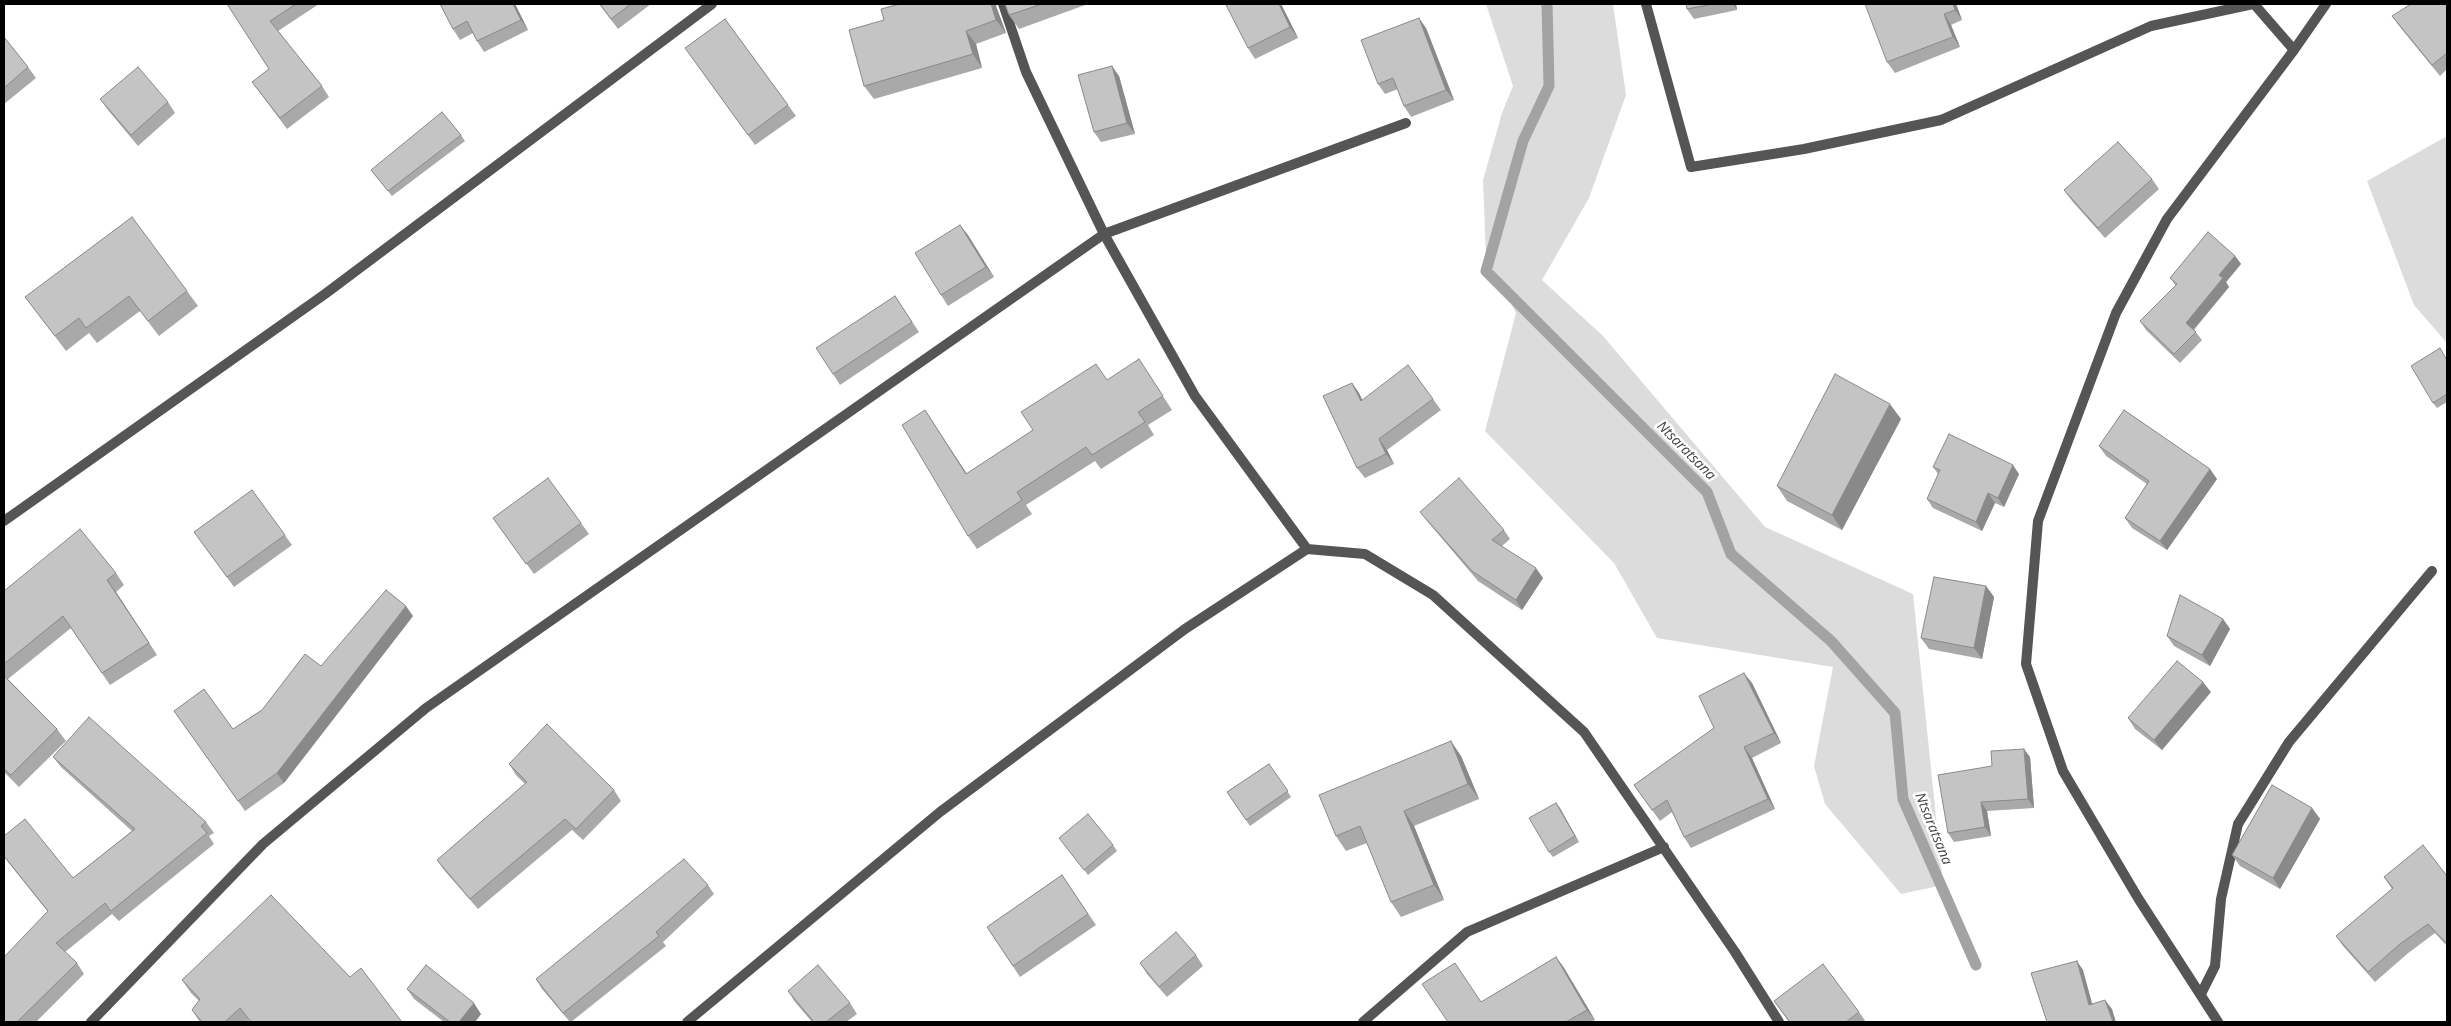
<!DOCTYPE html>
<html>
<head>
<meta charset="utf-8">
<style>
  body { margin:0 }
  #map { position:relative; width:2451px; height:1026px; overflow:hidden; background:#fff; font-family:"Open Sans",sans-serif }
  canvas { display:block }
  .frame { position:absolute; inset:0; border:5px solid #000; pointer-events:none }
</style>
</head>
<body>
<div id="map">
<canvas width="2451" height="1026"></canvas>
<div class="frame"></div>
</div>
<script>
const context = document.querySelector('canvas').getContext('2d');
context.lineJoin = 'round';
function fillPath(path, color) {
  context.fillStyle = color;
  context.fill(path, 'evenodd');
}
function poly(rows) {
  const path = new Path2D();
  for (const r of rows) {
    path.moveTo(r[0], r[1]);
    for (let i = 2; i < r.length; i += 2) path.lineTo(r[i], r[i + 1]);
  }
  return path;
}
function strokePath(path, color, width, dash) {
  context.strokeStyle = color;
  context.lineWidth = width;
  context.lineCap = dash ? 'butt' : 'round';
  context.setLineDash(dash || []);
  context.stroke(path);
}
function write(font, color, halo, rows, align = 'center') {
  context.font = font + ' "Open Sans",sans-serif';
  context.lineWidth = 5;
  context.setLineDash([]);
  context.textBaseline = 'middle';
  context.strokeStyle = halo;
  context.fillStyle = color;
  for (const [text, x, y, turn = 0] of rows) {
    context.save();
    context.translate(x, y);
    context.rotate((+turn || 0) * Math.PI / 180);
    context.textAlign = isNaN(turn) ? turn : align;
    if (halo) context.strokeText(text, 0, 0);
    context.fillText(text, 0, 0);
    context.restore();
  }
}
fillPath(poly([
  [1486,4,1613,4,1626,95,1589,198,1542,280,1603,336,1765,527,1913,594,1943,885,1901,894,1825,804,1814,766,1833,667,1657,638,1614,563,1485,431,1516,313,1486,257,1483,180,1502,113,1513,86],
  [2447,136,2447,343,2414,305,2367,181]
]), '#dcdcdc');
strokePath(poly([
  [1547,4,1549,86,1523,141,1486,271,1707,492,1731,554,1831,641,1895,713,1903,799,1976,965]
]), '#a3a3a3', 11);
strokePath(poly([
  [1104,234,1406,123],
  [2201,994,2215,966,2221,899,2238,824,2289,742,2432,571]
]), '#555', 10);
strokePath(poly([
  [1003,4,1026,72,1104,234,1195,396,1307,549,1365,554,1433,595,1584,732,1735,952,1779,1022],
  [1646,4,1691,167,1804,149,1941,120,2151,26,2253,4],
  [2254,4,2294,50],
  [4,521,325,294,712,4],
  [91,1022,263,844,426,708,1104,234],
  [687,1022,940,812,1185,629,1307,549],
  [1363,1022,1467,932,1664,847],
  [2218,1022,2138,898,2063,771,2026,664,2038,521,2116,313,2167,219,2294,50,2326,4]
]), '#555', 10);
fillPath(poly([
  [227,4,319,4,278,31,322,86,329,97,287,129,252,82,269,69],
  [440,4,515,4,528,30,484,52,477,41,473,33,460,40,453,29],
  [599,4,651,4,618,29],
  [1005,4,1088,4,1019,29,1009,15],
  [1281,4,1298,38,1255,59,1248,48],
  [1686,4,1736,4,1737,10,1694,19,1687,9],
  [1956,4,1962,20,1951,25,1960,47,1895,73,1887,62],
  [2447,4,2447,69,2440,76,2400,27,2392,16],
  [996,6,1006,33,976,44,982,68,874,99,864,86],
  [725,19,796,116,755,145,685,48],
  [1426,28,1454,100,1411,117,1404,106,1398,89,1385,94,1378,84],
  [4,37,28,67,36,78,4,104],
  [1119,76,1135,134,1101,142,1094,132],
  [100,99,168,102,175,113,138,146,108,110],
  [461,135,465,141,392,196,375,175],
  [2152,179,2159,189,2105,238,2072,201,2064,190],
  [960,225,994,277,948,306,941,295],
  [2235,256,2241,264,2226,282,2229,287,2194,330,2202,340,2180,363,2146,330,2140,321,2176,286,2170,278],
  [187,291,198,306,159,336,140,311,97,343,89,333,66,351,25,297],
  [895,296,919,332,840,385,833,374],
  [2447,359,2447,402,2437,408,2433,403],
  [1148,373,1172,410,1148,425,1154,435,1101,469,1095,461,1026,505,1032,514,977,549,968,536,925,410,967,474,1108,380],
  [1352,383,1359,393,1362,400,1433,399,1441,410,1387,450,1394,464,1365,478,1357,468],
  [1901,419,1842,530,1787,501,1777,486],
  [2099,446,2217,479,2167,550,2132,528,2125,518,2147,484,2106,456],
  [1933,467,2019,474,2004,507,1995,503,1982,531,1933,508,1927,499,1938,474],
  [252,490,292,545,234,587,194,532],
  [1420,512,1504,530,1510,539,1502,546,1543,578,1522,610,1478,581,1427,521],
  [493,518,581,523,589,534,534,574],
  [116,573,124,585,116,592,157,655,110,685,71,628,8,679,57,729,66,741,19,787,4,772,4,591],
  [1986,586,1994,597,1982,659,1929,649,1921,638],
  [413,616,284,783,245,811,174,711,233,729,262,710,321,666],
  [2223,619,2230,629,2210,666,2174,646,2167,636],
  [1752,683,1781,743,1752,758,1775,809,1691,848,1684,837,1672,812,1660,821,1634,785,1714,728],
  [2211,692,2162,750,2135,729,2128,718],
  [1461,756,1479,799,1414,826,1444,900,1401,917,1391,902,1367,843,1346,851,1336,836],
  [53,757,206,822,214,833,209,836,214,844,119,921,112,914,65,952,77,963,84,974,36,1022,4,1022,48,912,4,857,4,836,73,878,132,831,61,767],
  [2030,757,2034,808,1987,811,1991,836,1954,842,1948,833,1992,766],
  [509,764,614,790,621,801,583,840,572,830,478,909,444,870,437,860,525,784,516,775],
  [1269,764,1291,797,1250,826,1227,792],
  [1556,803,1579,842,1553,857,1549,852],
  [2312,808,2320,819,2280,889,2240,866,2232,855],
  [1059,838,1113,845,1117,851,1088,875],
  [1062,875,1096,925,1020,977,987,927],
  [2447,876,2447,946,2435,933,2407,954,2375,982,2343,946,2336,936,2392,889,2384,877],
  [708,885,714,894,663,942,666,946,571,1022,570,1022,542,989,536,979],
  [1196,955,1203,966,1167,997,1147,974,1140,963],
  [1556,957,1564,968,1595,1020,1591,1022,1448,1022],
  [350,977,402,1022,250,1022,248,1020,247,1022,200,1022,192,1010,199,1001,191,993,182,980],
  [407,989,481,1014,475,1022,444,1022,414,999],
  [788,991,850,1003,857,1014,846,1022,812,1022,795,1002],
  [1774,1001,1859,1012,1866,1022,1789,1022]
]), '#a9a9a9');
fillPath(poly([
  [513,4,515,4,528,30,521,20],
  [991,4,997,4,996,6,1006,33,996,20],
  [1279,4,1281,4,1298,38,1290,27],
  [1733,4,1736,4,1737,10],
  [1953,4,1956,4,1962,20,1955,10],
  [1944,14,1951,25,1960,47,1953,37],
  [1419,18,1426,28,1454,100,1446,90],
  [966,31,976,44,982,68,973,54],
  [1112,66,1119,76,1135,134,1127,123],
  [960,225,968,235,994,277,986,267],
  [2235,256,2241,264,2226,282,2229,287,2192,331,2186,323,2219,275],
  [1352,383,1359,393,1368,412,1361,401],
  [1890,404,1901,419,1842,530,1832,515],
  [925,410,934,424,976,488,966,474],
  [1379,439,1387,450,1394,464,1386,454],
  [2013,465,2019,474,2004,507,1998,498],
  [2210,469,2217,479,2167,550,2160,541],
  [1988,493,1995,503,1982,531,1976,522],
  [1536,568,1543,578,1522,610,1516,600],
  [107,580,116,592,157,655],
  [1986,586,1994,597,1982,659,1974,648],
  [406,606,413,616,284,783,277,773],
  [2223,619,2230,629,2210,666,2202,655],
  [1744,673,1752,683,1781,743,1774,733],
  [2203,682,2211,692,2162,750,2154,740],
  [1451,741,1461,756,1479,799,1468,784],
  [1744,747,1752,758,1775,809,1768,799],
  [2024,749,2030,757,2034,808,2028,799],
  [1981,802,1987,811,1991,836,1985,827],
  [1556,803,1560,808,1579,842,1575,836],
  [2312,808,2320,819,2280,889,2273,878],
  [1404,811,1414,826,1444,900,1434,885],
  [1556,957,1564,968,1595,1020,1587,1010],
  [2077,961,2083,970,2095,1014,2089,1005],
  [2105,1000,2112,1009,2116,1022,2113,1022],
  [474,1003,481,1014,475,1022,459,1022]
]), '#898989');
const building = poly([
  [227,4,296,4,270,21,322,86,280,118,252,82,269,69,227,4],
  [440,4,513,4,521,20,477,41,467,21,453,29,440,4],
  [600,4,631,4,611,19,600,4],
  [900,4,991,4,996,20,966,31,973,54,864,86,849,30,884,20,881,9,900,4],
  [1005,4,1042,4,1009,15,1005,4],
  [1229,4,1279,4,1290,27,1248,48,1226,5,1229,4],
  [1686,4,1713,4,1687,9,1686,4],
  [1865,4,1953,4,1955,10,1944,14,1953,37,1887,62,1865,4],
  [2411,4,2447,4,2447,53,2432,65,2392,16,2411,4],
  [1419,18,1446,90,1404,106,1393,78,1378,84,1361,40,1419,18],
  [725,19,788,105,748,135,685,48,725,19],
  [4,37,28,67,4,88,4,37],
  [1112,66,1127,123,1094,132,1078,75,1112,66],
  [138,67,168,102,131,135,100,99,138,67],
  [442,112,461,135,388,191,371,170,442,112],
  [2118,142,2152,179,2098,228,2064,190,2118,142],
  [132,217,187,291,148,321,129,296,86,328,79,318,55,336,25,297,132,217],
  [960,225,986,267,941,295,915,253,960,225],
  [2208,232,2235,256,2219,275,2223,278,2186,323,2196,332,2174,354,2140,321,2177,284,2170,278,2208,232],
  [895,296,912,322,833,374,816,348,895,296],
  [2440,348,2447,360,2447,394,2433,403,2411,366,2440,348],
  [1139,359,1163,396,1138,412,1145,422,1092,455,1086,447,1017,492,1022,500,968,536,902,425,925,410,966,474,1033,430,1021,412,1096,364,1107,380,1139,359],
  [1408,365,1433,399,1379,439,1386,454,1357,468,1323,396,1352,383,1361,401,1408,365],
  [1835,374,1890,404,1832,515,1777,486,1835,374],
  [2124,410,2210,469,2160,541,2125,518,2149,481,2099,446,2124,410],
  [1949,434,2013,465,1998,498,1988,493,1976,522,1927,499,1940,470,1933,467,1949,434],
  [548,478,581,523,526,564,493,518,548,478],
  [1459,478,1504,530,1492,540,1536,568,1516,600,1472,571,1420,512,1459,478],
  [252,490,285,535,227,577,194,532,252,490],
  [80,529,116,573,107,580,149,643,102,673,63,616,4,664,4,591,80,529],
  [1934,577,1986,586,1974,648,1921,638,1934,577],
  [386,590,406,606,277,773,238,801,174,711,204,689,233,729,262,710,305,654,321,666,386,590],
  [2180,595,2223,619,2202,655,2167,636,2180,595],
  [2177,661,2203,682,2154,740,2128,718,2177,661],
  [1744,673,1774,733,1744,747,1768,799,1684,837,1667,800,1652,810,1634,785,1714,728,1699,696,1744,673],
  [4,676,57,729,11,775,4,769,4,676],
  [89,717,206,822,201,826,207,833,111,911,105,903,56,943,77,963,17,1022,4,1022,4,957,48,911,4,856,4,836,25,819,73,878,135,829,53,757,89,717],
  [547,724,614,790,576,829,565,819,470,899,437,860,527,782,509,764,547,724],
  [1451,741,1468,784,1404,811,1434,885,1391,902,1360,826,1336,836,1319,795,1451,741],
  [2024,749,2028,799,1981,802,1985,827,1948,833,1938,775,1992,766,1991,751,2024,749],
  [1269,764,1288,791,1246,820,1227,792,1269,764],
  [2272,785,2312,808,2273,878,2232,855,2272,785],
  [1556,803,1575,836,1549,852,1529,818,1556,803],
  [1088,814,1113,845,1084,870,1059,838,1088,814],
  [2423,845,2447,876,2447,944,2428,924,2400,944,2368,972,2336,936,2393,888,2384,877,2423,845],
  [684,859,708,885,656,932,659,936,563,1013,536,979,684,859],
  [1062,875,1088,914,1013,966,987,927,1062,875],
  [271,895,350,977,361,968,402,1022,251,1022,240,1008,225,1022,202,1022,192,1010,200,999,182,980,271,895],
  [1176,932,1196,955,1159,987,1140,963,1176,932],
  [1556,957,1587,1010,1566,1022,1448,1022,1422,984,1455,963,1481,1002,1556,957],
  [2077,961,2089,1005,2105,1000,2113,1022,2047,1022,2031,973,2077,961],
  [1823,964,1859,1012,1846,1022,1790,1022,1774,1001,1823,964],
  [426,965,474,1003,459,1022,450,1022,407,989,426,965],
  [818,965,850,1003,826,1022,814,1022,788,991,818,965]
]);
fillPath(building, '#c4c4c4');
strokePath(building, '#898989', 1);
write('italic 14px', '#444', '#fff', [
  ["Ntsaratsana",1686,451,45],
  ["Ntsaratsana",1933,829,68]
]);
</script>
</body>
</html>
